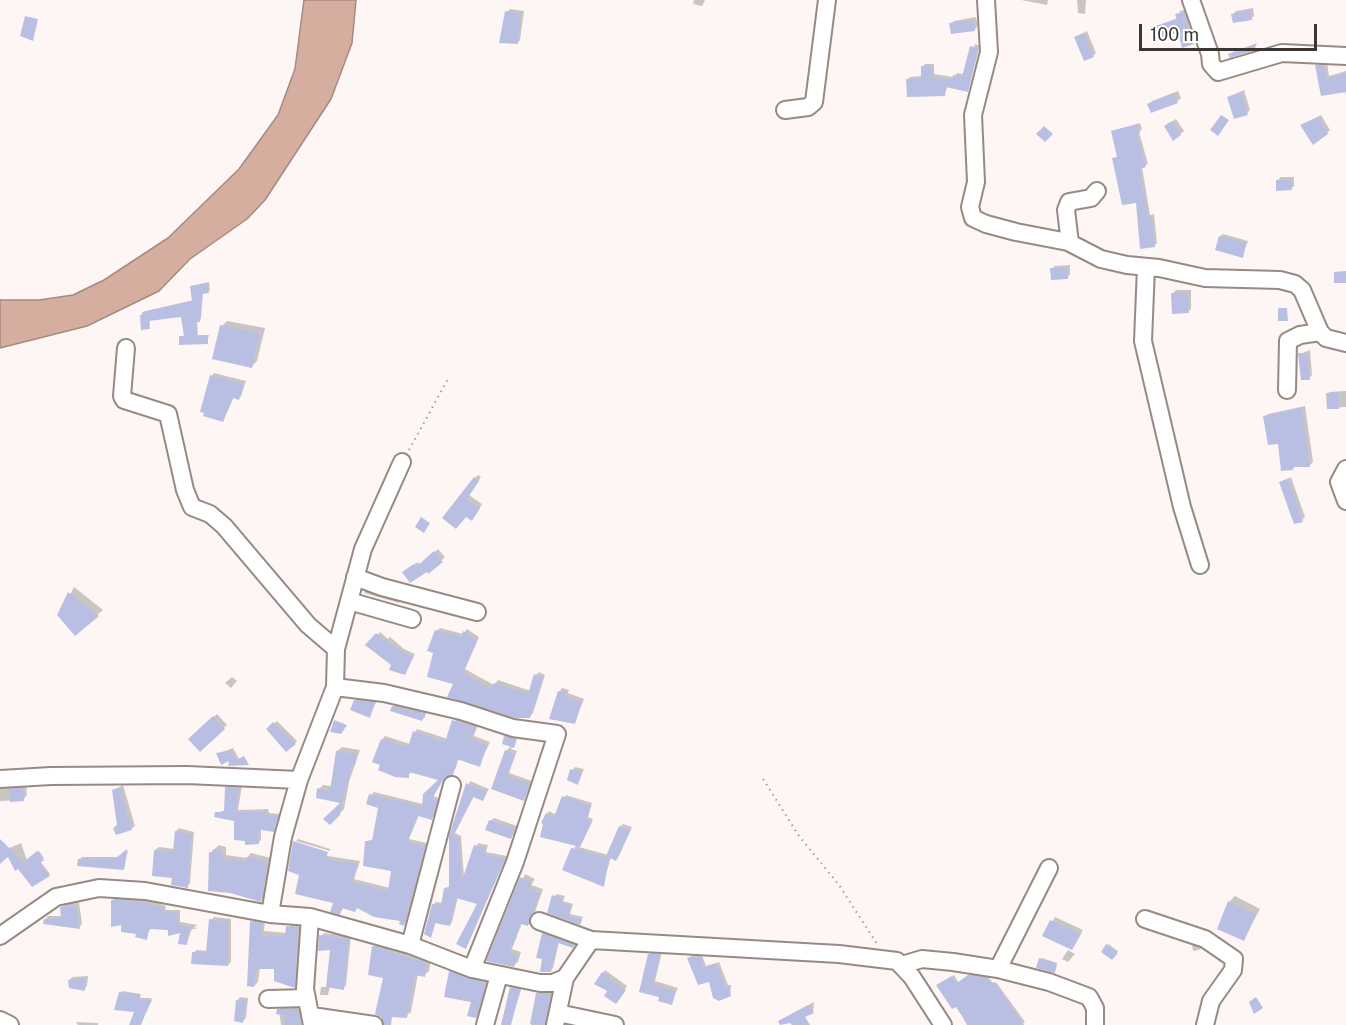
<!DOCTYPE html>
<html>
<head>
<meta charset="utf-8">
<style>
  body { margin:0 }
  #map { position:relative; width:1346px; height:1025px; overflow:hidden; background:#fdf6f4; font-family:"Public Sans",sans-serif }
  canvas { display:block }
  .scale { position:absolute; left:1139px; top:24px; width:178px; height:27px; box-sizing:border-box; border:3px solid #3c3633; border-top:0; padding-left:8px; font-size:18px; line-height:21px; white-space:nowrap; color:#3c3633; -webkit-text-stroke:4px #fff; paint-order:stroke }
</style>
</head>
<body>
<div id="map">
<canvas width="1346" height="1025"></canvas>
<div class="scale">100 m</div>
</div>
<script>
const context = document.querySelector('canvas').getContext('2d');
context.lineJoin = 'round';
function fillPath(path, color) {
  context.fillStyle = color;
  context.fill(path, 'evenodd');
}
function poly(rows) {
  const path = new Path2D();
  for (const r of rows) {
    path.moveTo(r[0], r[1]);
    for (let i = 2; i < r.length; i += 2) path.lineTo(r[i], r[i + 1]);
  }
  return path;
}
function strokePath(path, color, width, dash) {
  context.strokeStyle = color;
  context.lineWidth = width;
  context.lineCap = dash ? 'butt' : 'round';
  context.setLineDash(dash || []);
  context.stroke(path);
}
const water = poly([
  [304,0,356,0,352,43,331,99,265,200,247,219,190,259,159,291,87,326,0,348,0,300,39,300,73,295,104,280,168,238,239,169,278,115,295,69,304,0]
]);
fillPath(water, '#d5aea0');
strokePath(water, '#a78a7f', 1.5);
fillPath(poly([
  [694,0,705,0,702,6,693,4],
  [1021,0,1048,0,1047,5],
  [1077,0,1086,0,1085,14,1078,13],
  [1253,8,1254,16,1251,19,1233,14,1236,11],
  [510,9,524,11,520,40,517,43,507,12],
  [1187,9,1197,40,1194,43,1179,32,1153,27,1178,18,1180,11],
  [976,17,978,26,975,29,951,24,954,21],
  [1087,31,1096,53,1093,56,1076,37],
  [1257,43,1255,48,1230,54,1233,52],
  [975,44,980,46,967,91,948,86,944,95,907,80,910,77,922,76,922,67,925,64,934,64,934,74,954,77,957,73,964,74],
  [1320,63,1327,63,1329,76,1346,71,1346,97,1345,90,1322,94,1317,66],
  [1244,90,1250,110,1247,113,1229,97],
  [1178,91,1181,98,1178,101,1152,111,1149,104,1152,101],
  [1321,115,1330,130,1327,133,1302,125],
  [1176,119,1184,131,1180,134,1169,123],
  [1140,123,1142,129,1139,132,1148,164,1142,167,1150,215,1154,214,1157,243,1154,246,1137,201,1114,159,1118,156,1112,131],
  [1281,177,1294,177,1294,186,1291,189,1277,181],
  [1223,234,1248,241,1242,256,1220,236],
  [1070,265,1070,274,1067,278,1052,269,1055,266],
  [209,282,210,290,203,292,201,319,197,321,198,335,209,335,207,343,180,337,185,335,182,315,150,320,149,328,141,315,146,311,194,300,191,286],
  [1176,290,1191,290,1191,309,1188,312,1172,294],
  [227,321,265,328,257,361,252,366,222,326],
  [1310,350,1312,375,1309,378,1300,354],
  [214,373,246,381,241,396,239,398,234,397,223,420,212,376],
  [1346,391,1346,407,1329,408,1329,392],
  [1305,406,1313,462,1310,465,1296,465,1293,469,1265,417,1268,414],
  [478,475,481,477,469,495,482,504,475,516,466,515,456,527,475,478],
  [1291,477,1305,517,1302,520,1280,482],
  [438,549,445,557,429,572,407,569,418,562,420,565],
  [74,587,103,610,75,634,59,615],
  [367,589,400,601,399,603,364,593],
  [440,628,463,634,467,629,479,637,465,669,494,685,498,680,531,691,536,675,539,672,545,675,533,713,529,717,455,683,435,652,436,631],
  [380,632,388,639,390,637,404,649,415,654,405,674,367,645],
  [232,677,237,681,231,688,225,683],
  [562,688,569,690,568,693,584,699,574,723,559,692],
  [359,697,377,700,370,716,355,701],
  [397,703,427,710,425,717,422,720,393,707],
  [217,714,227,725,201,750,190,739],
  [457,717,478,724,474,736,490,742,479,765,459,758,455,770,445,777,433,796,439,798,435,815,432,818,419,815,409,839,427,843,407,921,404,924,402,920,358,907,355,910,344,907,340,913,335,902,301,874,295,844,328,856,360,861,354,879,390,888,392,870,367,841,374,839,380,807,371,795,374,792,423,804,441,779,412,771,408,776,382,740,385,736,410,744,417,729,448,739],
  [277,721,297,741,295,743,268,729],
  [509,734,517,736,511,749,517,751,509,773,532,781,524,799,493,788,506,751,511,746,506,737],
  [342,747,360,750,349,782,344,809,330,823,343,802,319,789,323,785,332,786,337,751],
  [233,748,239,759,230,765,231,758,218,754],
  [575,767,584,769,578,783,572,770],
  [470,781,489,789,482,800,474,796,455,833,461,836,464,877,478,843,488,845,486,852,507,856,465,947,479,903,458,897,452,922,450,925,436,922,431,936,433,905,436,902,443,903,445,888,450,886,451,836],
  [26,785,27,795,23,800,0,801,0,786],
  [123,785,135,826,131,829,119,825,114,791],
  [230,785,242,785,238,810,268,809,269,813,280,814,273,830,261,829,261,840,258,843,236,819,216,813,226,810,227,788],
  [566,795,592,803,588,817,593,819,579,847,608,855,620,827,623,824,632,827,619,856,616,859,611,857,603,885,573,849,577,845,547,814,549,811,557,815],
  [494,818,517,826,514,834,511,838,490,821],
  [179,828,194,832,190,883,187,887,173,876,155,850,159,847,175,849,176,831],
  [298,839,330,849,330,851,296,841],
  [21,843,27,860,39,851,44,858,40,861,50,874,32,885,9,848],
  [219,845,226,847,226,855,247,858,251,853,271,858,265,896,261,900,210,853],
  [128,850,124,868,79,860,82,857,120,857],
  [525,874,535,879,531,885,543,889,532,921,528,925,522,923,512,949,521,952,518,962,514,965,488,960],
  [556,894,565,896,563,901,573,904,570,914,583,917,580,923,549,912],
  [1235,896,1260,909,1244,939,1229,902],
  [115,898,146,899,166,906,165,910,180,910,180,922,198,925,192,928,187,943,181,931,170,929,151,927,146,938,123,924,112,901],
  [79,902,82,924,79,927,45,920,48,916,62,916,62,907,65,904],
  [214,917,231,919,231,962,228,965,193,953,197,950,208,951,211,920],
  [1055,917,1083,930,1072,949,1044,936],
  [256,918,265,920,264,931,287,933,291,923,302,923,298,983,294,986,276,968,260,967,258,982,254,986,252,922],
  [547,931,577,942,572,947,559,942,553,968,550,971,544,934],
  [324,933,351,936,346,985,343,988,330,986,328,995,320,995,321,987,328,987,331,948,321,936],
  [377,943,431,959,429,971,424,975,418,974,411,1012,406,1016,385,977,373,947],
  [1108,944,1118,951,1112,958,1103,952],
  [1192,944,1202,949,1193,951],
  [1068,950,1075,954,1068,962,1062,959],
  [652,951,662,952,655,981,678,988,671,1003,661,995,640,991,649,954],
  [702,955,706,966,719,962,728,985,731,985,730,995,689,958],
  [1042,958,1057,963,1055,970,1041,959],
  [455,968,489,978,480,1012,476,1017,473,1001,450,972],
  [605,970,627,986,619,1000,609,990,603,973],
  [971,974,988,977,994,984,996,982,1025,1022,1021,1025,967,1025,956,1005,940,984,954,975,959,983],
  [88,976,87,986,84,989,69,980,73,977],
  [514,985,522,987,510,1025,511,988],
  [542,989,555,989,550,1025,531,1025,537,994],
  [122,991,141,994,140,998,152,998,141,1025,130,1025,136,1011,120,993],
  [240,997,248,998,246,1018,243,1021,237,1001],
  [814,1002,813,1012,792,1023,789,1016],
  [302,1005,307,1025,281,1025,279,1010,283,1006],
  [76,1022,98,1023,98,1025,78,1025]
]), '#0003');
fillPath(poly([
  [1250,10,1252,20,1233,23,1231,14],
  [505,11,521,13,518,44,499,43],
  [1184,12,1194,44,1182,48,1178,33,1154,40,1151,27,1177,20,1175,14],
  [25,16,38,19,33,41,20,36],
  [974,20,975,31,951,34,949,23],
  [1084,33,1094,57,1084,61,1074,37],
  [1254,45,1256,50,1230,58,1228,54],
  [970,46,978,48,978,51,968,92,946,87,945,96,907,97,906,79,921,78,921,66,932,66,932,77,952,80,953,75,962,77],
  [1315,65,1324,65,1326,78,1346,73,1346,92,1321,96],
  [1241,92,1248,115,1234,119,1227,97],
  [1174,93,1178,103,1151,113,1147,104],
  [1221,115,1229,120,1218,136,1210,130],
  [1318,117,1328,134,1313,145,1300,125],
  [1172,121,1181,135,1173,141,1164,126],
  [1138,124,1140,133,1137,134,1146,167,1140,169,1148,217,1152,216,1155,247,1140,249,1136,203,1122,205,1112,158,1117,157,1111,131],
  [1044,126,1053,134,1045,142,1036,134],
  [1276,180,1291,180,1292,190,1276,191],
  [1219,236,1246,243,1243,258,1215,250],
  [1050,268,1067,268,1068,279,1051,280],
  [1346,271,1346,283,1334,283,1334,272],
  [208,283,209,293,202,294,200,322,196,322,197,336,208,336,208,344,179,345,179,336,184,336,181,317,149,321,150,329,141,330,140,315,143,315,142,312,192,301,190,286],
  [1171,293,1188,293,1189,313,1172,314],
  [1278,308,1287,308,1288,321,1278,321],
  [220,325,260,333,252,368,212,359],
  [1298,353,1307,353,1310,380,1301,380],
  [210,375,244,384,239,400,233,398,223,422,203,416,204,413,200,412],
  [1339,392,1339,409,1327,409,1326,393],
  [1302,408,1310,467,1293,467,1293,470,1281,471,1278,444,1268,445,1263,416],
  [474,477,479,481,467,499,480,508,472,521,466,517,456,529,442,518],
  [1288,479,1303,522,1294,524,1279,482],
  [421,517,430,523,424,533,415,527],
  [434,551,443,562,428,574,427,572,410,583,402,572,414,564,416,567],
  [68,592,99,616,75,636,57,615],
  [435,630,461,637,463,631,477,641,463,673,491,689,494,683,528,694,534,674,543,678,530,718,515,718,447,697,453,684,427,677,433,653,427,651],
  [376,633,384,641,386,639,401,651,413,657,405,675,389,670,391,665,365,645],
  [558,691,566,693,565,697,582,702,575,724,549,719],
  [354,700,375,702,370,718,350,710],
  [392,706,425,713,422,721,390,711],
  [213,716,225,729,200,752,188,739],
  [334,720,347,725,341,734,330,732],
  [452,720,476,727,471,739,487,745,480,767,457,759,453,775,444,778,432,799,437,801,432,820,418,816,407,842,425,846,404,926,399,924,400,921,374,917,357,908,355,912,342,908,340,915,330,912,333,903,295,894,299,875,288,871,293,841,328,852,326,859,358,864,351,882,388,891,391,871,363,866,365,841,372,841,378,808,366,804,369,794,422,807,423,794,438,780,409,772,409,778,395,777,378,770,380,765,372,762,381,739,408,747,413,731,445,742],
  [273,722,296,744,286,752,266,729],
  [504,736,517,739,514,748,502,744],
  [231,750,236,760,244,756,249,765,228,766,229,761,221,765,216,753],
  [505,750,515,754,507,776,530,784,524,801,491,789],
  [336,751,357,754,355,765,352,764,348,785,346,785,340,815,330,825,323,819,340,803,316,798,317,788,330,791],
  [570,769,582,772,578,785,567,780],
  [466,783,487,792,483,801,473,797,453,836,459,838,462,880,474,845,486,848,484,854,505,859,466,949,456,944,477,904,456,898,450,926,435,923,431,938,424,934,432,904,441,905,444,888,449,889,449,836],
  [120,787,132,830,116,835,113,828,117,825,112,790],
  [225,787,239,788,236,812,266,812,266,815,278,816,274,832,261,830,258,834,259,844,245,845,245,841,234,840,234,821,214,817,215,812,224,812],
  [23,788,24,801,10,802,9,789],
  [562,796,591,806,587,819,592,822,580,847,540,837,543,824,541,823,546,813,554,817],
  [489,820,515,829,511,839,485,830],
  [619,826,630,831,616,861,606,856],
  [175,831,192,835,188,888,171,885,172,878,152,876,154,850,173,852],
  [0,839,31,869,26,860,37,851,44,860,40,863,50,876,32,887,18,869,15,871,8,857,0,864],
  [571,848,609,858,604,887,562,870],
  [127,849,124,870,77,866,78,859,116,858],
  [213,849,222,851,223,859,246,862,246,857,268,862,261,902,230,893,208,891,209,852,213,853],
  [520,877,532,883,529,889,540,893,528,926,521,924,509,953,518,956,514,967,486,961],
  [552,895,563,899,562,903,571,907,569,916,582,920,580,925,547,913],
  [111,900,142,901,164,909,163,912,178,913,178,925,198,928,189,930,187,945,178,944,180,933,168,936,168,930,149,929,147,940,135,937,136,934,121,932,121,925,111,927],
  [1228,901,1256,915,1244,941,1217,929],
  [76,905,80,929,43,924,44,919,61,918,60,907],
  [209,919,228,922,228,966,191,964,192,952,206,953],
  [1050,920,1081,934,1072,950,1042,936],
  [250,921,262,923,261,935,285,936,286,926,298,927,295,988,274,981,274,969,257,969,254,987,247,986],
  [542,933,575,945,573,948,558,943,551,972,540,972,542,959,536,958],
  [319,935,349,939,344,990,326,987,330,950,318,951],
  [1106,944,1118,953,1112,960,1101,952],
  [372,946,427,963,425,977,415,975,407,1018,392,1017,391,1025,384,1025,381,1017,375,1014,383,978,368,975],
  [648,954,660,954,653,985,676,991,672,1005,658,1001,659,997,639,992],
  [692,956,700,957,704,967,716,964,726,987,729,986,731,996,719,1001,713,998,709,982,698,985,687,958],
  [1039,958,1057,964,1055,973,1036,968],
  [449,971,486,983,476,1018,467,1016,471,1002,444,997],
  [602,972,610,976,608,978,626,990,616,1004,604,996,607,991,594,984],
  [968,975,987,978,992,984,994,982,1024,1025,968,1025,956,1007,952,1009,936,985,952,976,957,983],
  [85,978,85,991,69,988,68,980],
  [510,987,520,990,511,1025,501,1025],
  [119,992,140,995,139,1000,152,1000,140,1025,129,1025,134,1012,114,1010],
  [536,993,551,993,545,1025,530,1024],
  [1256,997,1263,1008,1254,1014,1249,1002],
  [236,1000,246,1001,243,1023,234,1021],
  [808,1005,814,1013,805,1017,810,1025,792,1025,790,1023,780,1025,778,1021],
  [277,1009,298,1009,301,1025,284,1025,286,1016,276,1014]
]), '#b9bfe3');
const minor = poly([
  [986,0,989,52,973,115,976,182,970,207,973,218,986,224,1016,232,1068,242,1101,259,1127,265,1159,268,1205,278,1280,280,1295,284,1302,290,1320,332,1326,338,1346,343],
  [1191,0,1210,54,1211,64,1218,72,1282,53,1346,56],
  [785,110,808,107,814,102,827,0],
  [1070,243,1066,210,1069,202,1091,198,1097,191],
  [1146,267,1143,341,1182,507,1200,565],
  [126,348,122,396,124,400,168,414,185,490,192,507,210,514,224,526,308,625,336,649],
  [1287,390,1288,341,1300,335,1320,332],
  [1346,469,1339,482,1346,501],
  [355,577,382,587,477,612],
  [349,601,412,619],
  [335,687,384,693,461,711,513,728,557,734,515,862,472,969],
  [0,779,51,776,187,775,299,780],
  [270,914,283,837,299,780,335,687,336,649,363,549,402,462],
  [310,917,305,989,312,1025],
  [1145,919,1205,939,1234,959,1233,970,1211,1001,1205,1025],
  [539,921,591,940],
  [0,936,56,897,99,888,145,891,270,914,310,917,410,945,472,969,540,983,553,983,565,978,591,940,839,954,897,961,912,977,943,1025],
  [410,945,452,785],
  [902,965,922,959,953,962,998,969,1049,982,1089,997,1095,1008,1095,1025],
  [998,969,1049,868],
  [268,999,307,998],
  [558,1013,615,1025],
  [312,1016,374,1025],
  [0,1020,10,1025],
  [485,1025,499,975],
  [555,1025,565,978]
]);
strokePath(minor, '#988983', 20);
strokePath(poly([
  [409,450,449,377],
  [763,779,799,836,839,885,877,944]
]), '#a49e9b', 2, [1.5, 4.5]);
strokePath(minor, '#fff', 16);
</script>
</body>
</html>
